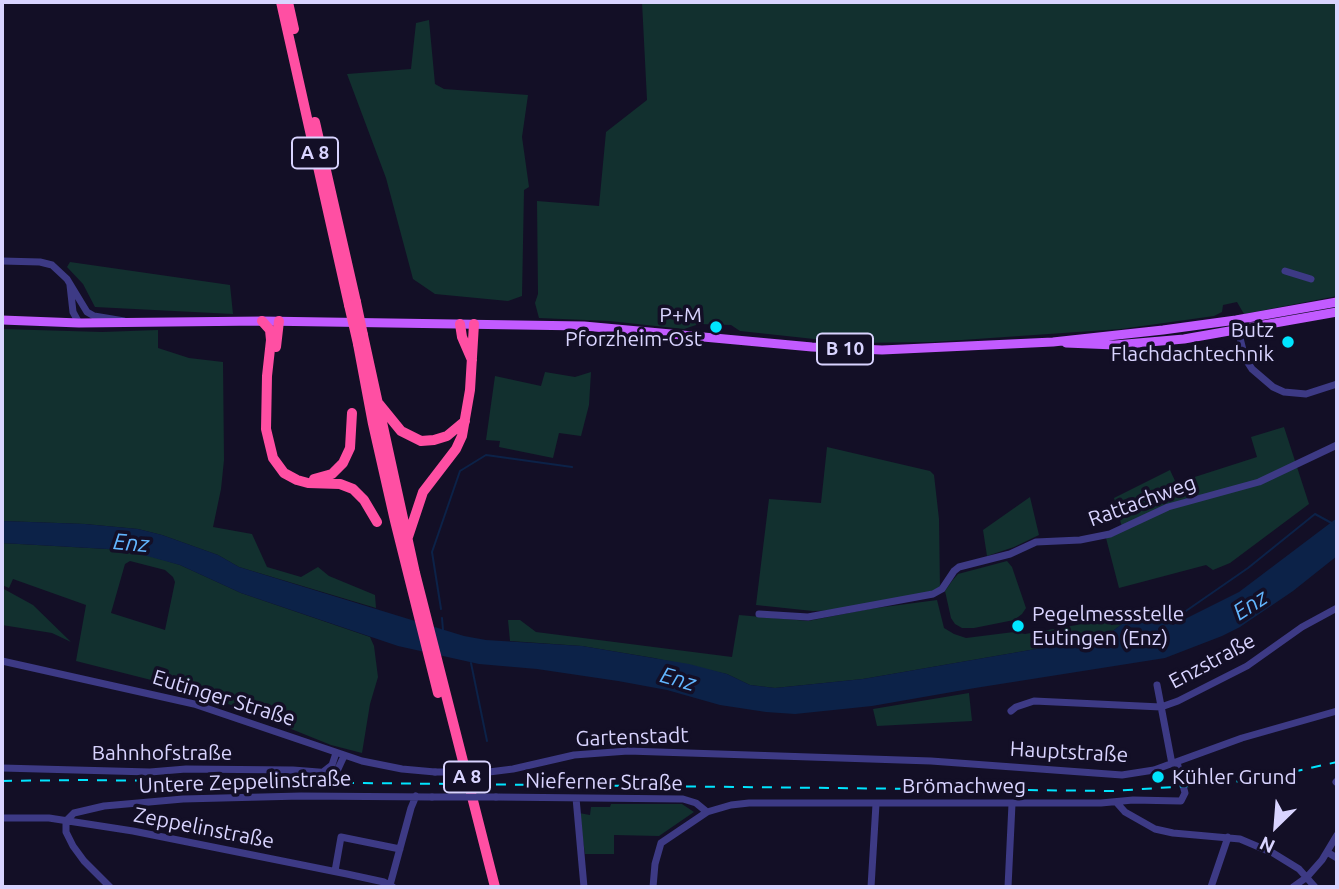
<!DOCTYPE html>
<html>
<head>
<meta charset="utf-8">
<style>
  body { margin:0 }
  #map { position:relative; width:1339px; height:889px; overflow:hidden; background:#130f26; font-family:Ubuntu,sans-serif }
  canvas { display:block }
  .frame { position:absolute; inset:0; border:4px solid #d9d4ff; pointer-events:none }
  .north { position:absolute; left:1241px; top:791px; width:70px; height:70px; -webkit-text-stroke:5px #130f26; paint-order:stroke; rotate:205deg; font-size:19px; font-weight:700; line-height:28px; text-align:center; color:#d9d4ff }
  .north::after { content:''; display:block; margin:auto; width:24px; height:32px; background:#d9d4ff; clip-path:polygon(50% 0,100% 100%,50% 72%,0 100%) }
</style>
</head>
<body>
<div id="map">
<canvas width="1339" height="889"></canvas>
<div class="frame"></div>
<div class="north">N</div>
</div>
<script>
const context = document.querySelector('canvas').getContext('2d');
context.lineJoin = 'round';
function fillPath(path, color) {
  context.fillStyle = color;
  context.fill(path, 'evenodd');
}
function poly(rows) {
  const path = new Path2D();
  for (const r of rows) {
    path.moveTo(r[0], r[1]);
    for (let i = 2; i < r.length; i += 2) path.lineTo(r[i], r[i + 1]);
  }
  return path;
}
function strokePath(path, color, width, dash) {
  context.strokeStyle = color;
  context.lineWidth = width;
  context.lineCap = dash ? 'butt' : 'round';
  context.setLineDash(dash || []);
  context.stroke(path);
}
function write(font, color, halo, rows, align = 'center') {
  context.font = font + ' Ubuntu,sans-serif';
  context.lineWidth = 7;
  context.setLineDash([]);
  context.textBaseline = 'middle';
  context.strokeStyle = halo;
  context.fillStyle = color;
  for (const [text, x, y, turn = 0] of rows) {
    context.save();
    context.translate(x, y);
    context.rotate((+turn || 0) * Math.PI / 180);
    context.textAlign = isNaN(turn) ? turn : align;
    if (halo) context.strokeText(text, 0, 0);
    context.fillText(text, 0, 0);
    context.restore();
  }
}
fillPath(poly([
  [642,2,1337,2,1337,296,1244,314,1237,302,1223,305,1222,312,1214,316,1121,329,933,342,851,343,740,331,731,325,699,324,684,329,609,321,539,318,535,303,538,294,537,201,599,206,606,132,647,100],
  [429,20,435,84,444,89,528,95,522,137,529,187,524,190,522,296,508,301,435,294,413,279,386,178,347,74,411,69,416,23],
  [70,262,230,285,233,314,95,307,83,284,67,267],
  [2,329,102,332,158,330,158,348,189,358,223,362,224,460,221,489,213,527,252,534,267,567,301,577,318,567,329,576,375,595,376,608,239,567,218,555,162,535,138,529,85,524,2,521],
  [545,372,575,377,591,372,589,405,581,436,559,433,553,458,499,447,500,441,486,440,495,376,541,386],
  [1284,427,1309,504,1230,563,1213,570,1206,565,1119,588,1106,538,1123,531,1114,498,1170,470,1176,483,1257,457,1251,437],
  [827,447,930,471,934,475,939,519,940,590,846,610,813,611,756,605,769,499,821,503],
  [1030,497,1039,535,1014,547,987,556,983,530],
  [2,543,125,550,150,556,180,565,241,593,370,637,374,646,378,677,370,704,362,753,331,745,234,706,171,685,76,661,86,605,13,579,9,588,2,585],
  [130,561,165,570,173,577,175,582,165,630,111,613,125,564],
  [1007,561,1012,567,1026,608,1022,614,1014,620,974,628,962,628,955,624,951,618,945,591,952,581,958,574],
  [2,588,33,605,71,642,52,633,2,625],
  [937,600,944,628,954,634,966,638,1014,632,1025,634,1111,619,1111,625,1122,624,1105,637,863,679,775,688,750,685,727,674,654,658,582,646,510,641,508,620,520,620,536,632,732,657,739,615,808,621,869,609],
  [969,693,972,721,877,726,873,709],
  [611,804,682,804,694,812,659,836,614,835,614,854,585,854,579,813,590,815,591,807,610,807]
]), '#12302f');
fillPath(poly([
  [1337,518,1337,556,1293,591,1240,627,1222,636,1165,658,975,688,872,706,795,714,766,712,720,705,667,690,618,681,537,669,479,664,398,646,241,593,180,565,125,550,2,543,2,521,85,524,138,529,162,535,218,555,239,567,464,636,486,640,582,646,689,664,727,674,750,685,775,688,863,679,1105,637,1122,624,1154,615,1166,619,1173,625,1239,592]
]), '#0c2248');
strokePath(poly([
  [441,609,432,552,460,471,486,455,572,467],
  [442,618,443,630],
  [1178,624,1183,613,1248,568,1315,514,1337,526],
  [471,663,487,741]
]), '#0c2248', 2);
strokePath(poly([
  [2,261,40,262,52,265,67,279,87,312,94,316,124,321],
  [1285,271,1311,279],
  [70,285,73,312,79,323],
  [1238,330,1245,358,1252,369,1273,387,1284,392,1306,394,1337,384],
  [759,614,808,617,933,594,942,589,954,571,959,567,1010,554,1036,542,1080,540,1110,534,1168,507,1259,482,1337,445],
  [2,661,194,704,362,761,402,769,435,772],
  [1157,685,1172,764],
  [1011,711,1016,707,1034,701,1161,707,1178,701,1247,666,1302,627,1337,608],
  [2,768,150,772,186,769,293,770,331,773,338,769,344,756],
  [323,772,332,765,336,753],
  [489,772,513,769,574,755,628,751,931,761,1122,775,1154,770,1242,738,1337,711],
  [1336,782,1337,781],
  [496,797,683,799,696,803,707,812],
  [576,798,584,887],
  [1117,803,1125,812,1155,829,1173,833,1240,839,1273,853,1299,869,1315,887],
  [2,818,49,818,133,831,347,874,384,882,393,887],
  [66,821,74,813,104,806,183,799,301,796,432,797],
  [66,821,66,832,73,846,84,861,110,887],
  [1327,852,1337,858],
  [335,871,341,837,400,849],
  [390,885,411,808,416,796],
  [653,887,655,864,661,843,707,812,731,805,749,803,1101,803,1133,800,1181,801,1185,793,1177,762],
  [871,887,876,804],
  [1008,887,1012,804],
  [1211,887,1228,837],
  [1293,887,1307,877,1322,860,1337,835]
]), '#3d3a85', 7);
strokePath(poly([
  [2,320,79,323,262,321,584,326,812,347,882,350,1053,342,1163,330,1236,320,1337,302],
  [1066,343,1115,345,1184,339,1337,312]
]), '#c25bff', 9);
strokePath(poly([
  [281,2,349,305],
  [288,2,294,29],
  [315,122,356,302],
  [262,321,270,330,271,340,267,376,266,429,273,458,284,473,297,480,308,483,340,484,353,489,364,500,377,522],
  [460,324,462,337,472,360],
  [363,335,415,573,495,887],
  [358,344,373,424,395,521,438,693],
  [276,347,279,321],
  [379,404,401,431,421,441,434,440,447,436,465,421],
  [314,479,332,474,343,463,350,448,352,413],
  [408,537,423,492,456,449,462,436,470,390,474,324]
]), '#ff4fa3', 10);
strokePath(poly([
  [2,781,79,780,1113,791,1218,784,1270,777,1337,762]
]), '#00e5ff', 2, [10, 9]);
strokePath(poly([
  [435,772,489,772],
  [432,797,496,797]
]), '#3d3a85', 7);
strokePath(poly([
  [356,302,363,335],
  [349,305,358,344]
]), '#ff4fa3', 10);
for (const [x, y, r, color] of [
  [716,327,7,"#00e5ff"],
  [1288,342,7,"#00e5ff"],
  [1018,626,7,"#00e5ff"],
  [1158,777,7,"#00e5ff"]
]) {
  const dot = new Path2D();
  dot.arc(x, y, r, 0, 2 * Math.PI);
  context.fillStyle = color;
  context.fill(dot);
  strokePath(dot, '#130f26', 2.5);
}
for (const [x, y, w] of [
  [315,153,46],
  [845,349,56],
  [467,777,46]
]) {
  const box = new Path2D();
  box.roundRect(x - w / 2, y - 15.5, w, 31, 5);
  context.fillStyle = '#130f26';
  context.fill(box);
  strokePath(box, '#d9d4ff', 2);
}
write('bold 19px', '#d9d4ff', null, [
  ["A 8",315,153],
  ["B 10",845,349],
  ["A 8",467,777]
]);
write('21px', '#d9d4ff', '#130f26', [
  ["P+M",702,315],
  ["Pforzheim-Ost",702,339],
  ["Butz",1274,330],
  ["Flachdachtechnik",1274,354],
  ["Pegelmessstelle",1032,614,"left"],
  ["Eutingen (Enz)",1032,638,"left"],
  ["Kühler Grund",1172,777,"left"]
], 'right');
write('21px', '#d9d4ff', '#130f26', [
  ["Rattachweg",1142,501,-20],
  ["Enzstraße",1212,661,-28],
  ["Eutinger Straße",224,698,17],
  ["Gartenstadt",632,737,-2],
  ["Hauptstraße",1069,752,3],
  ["Bahnhofstraße",162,753],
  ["Untere Zeppelinstraße",245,782,-2],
  ["Nieferner Straße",604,782,1],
  ["Brömachweg",964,786],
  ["Zeppelinstraße",204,828,11]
]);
write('italic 23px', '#62b6ff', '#130f26', [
  ["Enz",131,543,5],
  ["Enz",1250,605,-33],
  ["Enz",678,679,16]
]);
</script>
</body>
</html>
